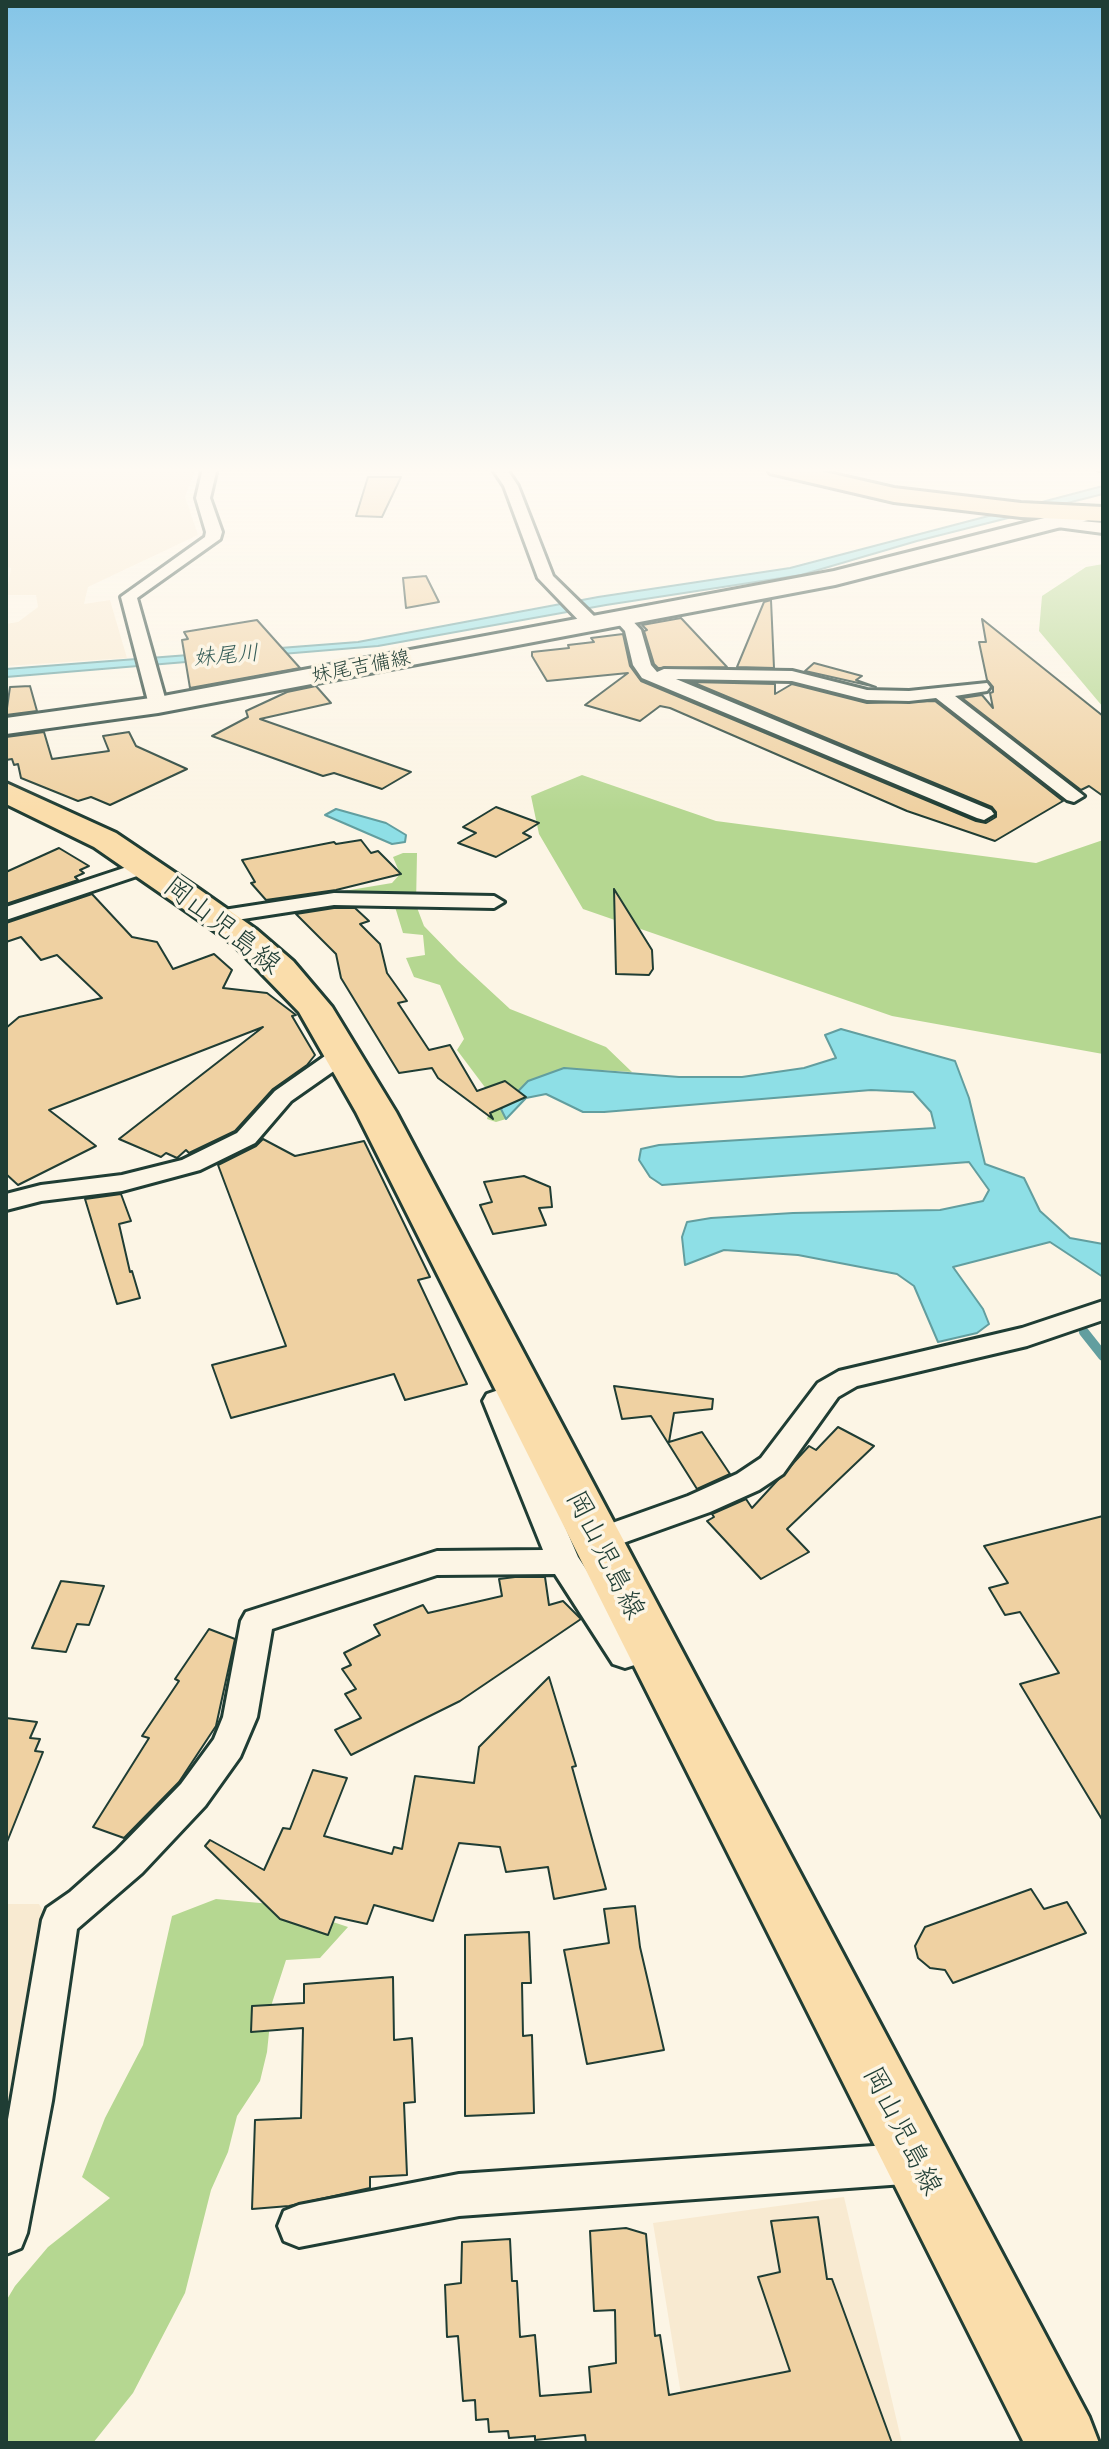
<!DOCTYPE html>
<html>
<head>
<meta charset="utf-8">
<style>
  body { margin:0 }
  #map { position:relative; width:1109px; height:2449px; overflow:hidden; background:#fcf5e5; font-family:"Comic Neue",sans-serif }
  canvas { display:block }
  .frame { position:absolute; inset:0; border:8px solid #1f3d34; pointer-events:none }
</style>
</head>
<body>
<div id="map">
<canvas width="1109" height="2449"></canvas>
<div class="frame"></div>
</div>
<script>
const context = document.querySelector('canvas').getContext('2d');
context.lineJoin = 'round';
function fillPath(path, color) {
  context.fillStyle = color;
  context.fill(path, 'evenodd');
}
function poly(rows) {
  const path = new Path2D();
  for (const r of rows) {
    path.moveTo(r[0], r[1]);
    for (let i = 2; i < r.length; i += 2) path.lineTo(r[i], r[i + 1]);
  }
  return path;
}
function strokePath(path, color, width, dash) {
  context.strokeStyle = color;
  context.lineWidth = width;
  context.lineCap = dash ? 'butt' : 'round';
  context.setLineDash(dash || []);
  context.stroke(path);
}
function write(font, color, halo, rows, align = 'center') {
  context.font = font + ' "Comic Neue","Klee One",sans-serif';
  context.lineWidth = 7;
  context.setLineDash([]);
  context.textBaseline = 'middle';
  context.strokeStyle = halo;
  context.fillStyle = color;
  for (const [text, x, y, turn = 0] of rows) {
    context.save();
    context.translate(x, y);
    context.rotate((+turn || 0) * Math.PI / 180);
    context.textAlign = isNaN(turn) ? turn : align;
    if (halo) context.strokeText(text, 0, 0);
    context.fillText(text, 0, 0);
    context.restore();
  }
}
fillPath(poly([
  [6,468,196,468,185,497,198,535,88,587,84,604,110,600,127,658,6,666,6,624,18,622,38,607,36,595,6,595,11,568,6,567],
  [6,1904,39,1904,46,1916,6,2178],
  [844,2197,902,2443,689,2443,653,2223]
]), '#f8ead1');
fillPath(poly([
  [1103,564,1103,707,1039,631,1042,596,1086,567],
  [582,775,716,821,1036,863,1103,840,1103,1054,892,1016,583,909,539,834,531,796],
  [403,853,417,853,416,905,424,926,458,961,510,1009,606,1047,632,1072,564,1068,528,1081,501,1109,506,1119,496,1122,487,1119,493,1098,457,1050,464,1039,440,985,414,977,406,958,425,955,423,935,403,933,392,897,341,895,344,891,392,883,400,874,393,857],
  [216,1899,282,1905,348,1927,320,1958,286,1960,272,2003,267,2052,260,2081,237,2116,228,2152,211,2190,185,2293,133,2393,93,2443,6,2443,6,2301,15,2286,48,2247,110,2198,82,2177,105,2118,143,2045,172,1916]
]), '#b5d791');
const water = poly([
  [1103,486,1103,494,917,541,801,575,606,605,378,646,6,677,6,669,358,642,598,597,790,568,1103,486],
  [336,809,386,823,406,835,405,842,392,844,325,815,336,809],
  [841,1029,955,1061,969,1098,985,1164,1024,1178,1040,1211,1070,1238,1103,1244,1103,1277,1050,1242,953,1267,983,1309,989,1324,977,1333,938,1342,914,1286,897,1274,798,1255,724,1250,685,1265,682,1237,687,1222,711,1218,793,1213,940,1210,983,1201,989,1190,969,1162,662,1185,650,1177,639,1160,641,1149,659,1145,935,1128,931,1112,913,1092,871,1090,604,1112,583,1112,546,1094,526,1098,506,1119,501,1109,528,1081,564,1068,679,1077,742,1077,804,1068,836,1058,825,1035,841,1029]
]);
fillPath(water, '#8edfe6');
strokePath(water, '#629e9f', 2);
strokePath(poly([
  [1084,1332,1103,1356]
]), '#629e9f', 10);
const building = poly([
  [368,477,401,477,382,517,356,516,368,477],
  [426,576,439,602,406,608,403,578,426,576],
  [771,600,774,668,737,667,764,602,771,600],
  [681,618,727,667,658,668,654,664,644,631,647,630,642,625,681,618],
  [982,619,1103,716,1103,796,1089,786,1081,790,962,698,982,695,993,708,990,693,993,692,993,687,987,680,979,642,986,642,982,619],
  [257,620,300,668,190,688,182,640,188,639,184,632,257,620],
  [623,634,630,666,641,681,976,821,986,823,996,817,996,812,992,807,692,682,775,684,775,694,792,684,867,703,935,701,1063,801,995,841,907,811,670,708,660,706,640,721,585,705,628,673,547,681,532,656,532,652,569,648,568,645,594,642,591,638,623,634],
  [814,663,862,676,856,680,876,687,805,671,814,663],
  [30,686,37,711,6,715,10,687,30,686],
  [316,686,331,703,260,719,411,772,382,789,334,773,323,776,212,736,248,717,246,711,287,692,316,686],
  [44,732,52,759,109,751,103,736,129,732,136,746,187,769,110,805,91,797,78,801,21,778,18,764,14,765,12,759,6,760,6,737,44,732],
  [496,807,539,823,523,833,531,837,496,857,458,843,476,833,463,827,496,807],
  [361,840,371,853,378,851,401,874,336,890,266,900,251,883,255,882,242,860,334,842,336,844,361,840],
  [59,848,89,866,80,870,84,873,75,877,78,880,6,904,6,872,59,848],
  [614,889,652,950,653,969,649,975,616,974,614,889],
  [92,894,132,937,157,942,173,969,214,954,232,970,223,988,267,993,296,1015,292,1016,315,1055,307,1065,273,1089,235,1131,189,1153,186,1150,177,1158,166,1153,161,1157,119,1139,263,1027,49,1110,96,1146,18,1185,6,1174,6,1028,19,1017,102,998,57,955,41,960,21,937,6,942,6,923,92,894],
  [334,908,355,908,369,921,360,924,380,944,387,973,407,1001,398,1003,429,1050,450,1045,477,1091,505,1081,526,1097,490,1113,493,1119,438,1078,432,1068,399,1073,341,978,336,954,296,914,334,908],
  [263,1139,295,1156,364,1141,430,1277,418,1280,467,1384,405,1400,394,1374,231,1418,212,1365,286,1346,218,1165,256,1146,263,1139],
  [524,1176,550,1187,552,1207,539,1208,546,1225,493,1234,480,1205,492,1202,484,1182,524,1176],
  [121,1194,131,1221,119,1224,130,1272,132,1271,140,1298,117,1304,85,1199,121,1194],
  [614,1386,713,1399,712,1409,674,1413,669,1442,702,1432,730,1474,697,1489,651,1416,622,1419,614,1386],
  [838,1427,874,1446,787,1529,809,1552,761,1579,707,1521,714,1517,712,1514,746,1499,752,1508,809,1446,816,1450,838,1427],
  [1103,1516,1103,1821,1020,1684,1059,1673,1020,1612,1005,1615,989,1588,1008,1583,984,1546,1103,1516],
  [515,1577,545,1577,549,1605,563,1601,581,1619,460,1701,351,1755,335,1730,361,1718,345,1694,356,1689,342,1669,351,1665,344,1653,380,1635,374,1625,423,1605,428,1613,502,1596,499,1579,515,1577],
  [61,1581,104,1586,89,1625,77,1624,66,1652,32,1648,61,1581],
  [209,1629,235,1639,216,1726,179,1782,124,1838,93,1827,149,1738,142,1736,179,1681,175,1679,209,1629],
  [549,1677,576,1766,572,1767,606,1889,554,1899,548,1867,506,1872,500,1847,459,1843,433,1921,374,1905,367,1924,335,1917,328,1935,280,1919,205,1846,210,1840,264,1870,283,1828,290,1829,313,1770,347,1778,324,1836,392,1854,394,1847,402,1849,415,1776,474,1783,479,1747,549,1677],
  [6,1718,37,1722,30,1738,40,1739,35,1751,43,1752,7,1842,6,1718],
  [1031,1889,1044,1909,1067,1902,1086,1933,953,1983,945,1970,930,1968,918,1958,915,1946,925,1927,1031,1889],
  [635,1906,640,1947,664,2050,587,2064,564,1950,609,1943,604,1909,635,1906],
  [529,1932,531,1983,522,1983,523,2036,532,2035,534,2113,465,2116,465,1935,529,1932],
  [393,1977,394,2040,412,2038,415,2102,404,2103,407,2175,370,2177,370,2188,289,2206,252,2209,255,2120,301,2118,303,2028,251,2032,252,2006,304,2003,304,1984,393,1977],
  [818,2217,827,2279,832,2279,892,2443,586,2443,585,2435,535,2440,535,2436,509,2438,508,2431,489,2432,488,2419,476,2420,475,2400,463,2401,458,2336,447,2337,445,2285,461,2283,462,2242,510,2239,512,2281,517,2281,520,2337,535,2335,540,2396,591,2392,589,2367,616,2363,615,2310,594,2311,590,2231,626,2228,646,2234,655,2336,660,2335,669,2395,790,2371,758,2277,780,2272,771,2221,818,2217]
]);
fillPath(building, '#efd1a2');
strokePath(building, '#1f3d34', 2);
const lane = poly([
  [1098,468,1103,468,1103,470,1099,470,1098,468]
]);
const street = poly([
  [203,468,217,468,210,498,222,532,220,539,137,598,167,705,158,710,149,705,121,597,205,537,206,532,196,498,203,468],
  [492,468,506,468,518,486,553,576,598,620,600,624,598,628,586,628,538,578,504,486,492,468],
  [1047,518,1103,523,1103,533,1042,525,1040,522,1047,518],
  [621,613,627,615,641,630,651,665,657,672,664,669,792,671,867,690,909,691,987,683,990,687,987,691,955,696,1084,796,1074,802,1067,800,936,698,909,701,867,700,792,681,676,679,991,810,994,814,984,820,977,818,642,678,633,665,625,631,613,618,621,613],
  [145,861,155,867,152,871,6,920,6,907,145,861],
  [334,893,494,896,504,902,494,908,334,905,217,923,206,917,217,911,334,893],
  [343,1047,351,1049,355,1054,351,1059,291,1101,255,1143,200,1170,122,1191,41,1201,6,1210,6,1194,41,1185,122,1175,182,1160,237,1133,275,1091,335,1049,343,1047],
  [1103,1301,1103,1320,1027,1346,857,1386,838,1397,783,1474,759,1490,710,1512,598,1552,587,1548,583,1540,587,1532,688,1496,737,1474,761,1458,818,1383,839,1371,1022,1328,1103,1301],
  [522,1382,532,1385,536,1392,532,1399,513,1406,578,1557,632,1639,651,1634,663,1638,667,1647,663,1656,625,1668,613,1664,555,1574,437,1575,272,1629,257,1717,240,1757,205,1806,142,1873,77,1929,52,2101,27,2233,21,2248,6,2254,6,2131,42,1920,47,1908,70,1892,116,1851,181,1784,214,1739,223,1717,241,1621,246,1612,437,1551,543,1550,483,1401,487,1394,522,1382],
  [918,2143,932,2149,938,2163,932,2177,918,2183,459,2216,299,2247,284,2241,278,2226,284,2211,299,2205,459,2174,918,2143]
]);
const secondary = poly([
  [1088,507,1096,508,1099,513,1096,518,835,585,158,713,6,734,6,718,158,697,834,571,1088,507]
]);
const primary = poly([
  [767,468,807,468,894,488,1021,503,1103,507,1103,521,1021,517,894,502,770,473,767,468],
  [6,783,116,833,196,887,257,930,293,961,332,1007,396,1112,1089,2417,1099,2443,1024,2443,356,1112,299,1012,233,944,172,901,94,847,6,804,6,783]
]);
strokePath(lane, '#1f3d34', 6);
strokePath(street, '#1f3d34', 6);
strokePath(secondary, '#1f3d34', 6);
strokePath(primary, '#1f3d34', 6);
fillPath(lane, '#fcf5e5');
fillPath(street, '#fcf5e5');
fillPath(secondary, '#fcf5e5');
fillPath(primary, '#faddab');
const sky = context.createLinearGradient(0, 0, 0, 811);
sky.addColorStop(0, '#84c5e7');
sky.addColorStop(0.58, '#fefaf3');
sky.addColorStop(1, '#fefaf300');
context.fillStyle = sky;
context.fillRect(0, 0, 1109, 811);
write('20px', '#1f3d34', '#fcf5e5', [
  ["妹尾吉備線",361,667,-11]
]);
write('italic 22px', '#355d58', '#fcf5e5', [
  ["妹尾川",226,656,-5]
]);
write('28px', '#1f3d34', '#fcf5e5', [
  ["岡山児島線",222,926,38],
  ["岡山児島線",605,1555,63],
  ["岡山児島線",902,2131,63]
]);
</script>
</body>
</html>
